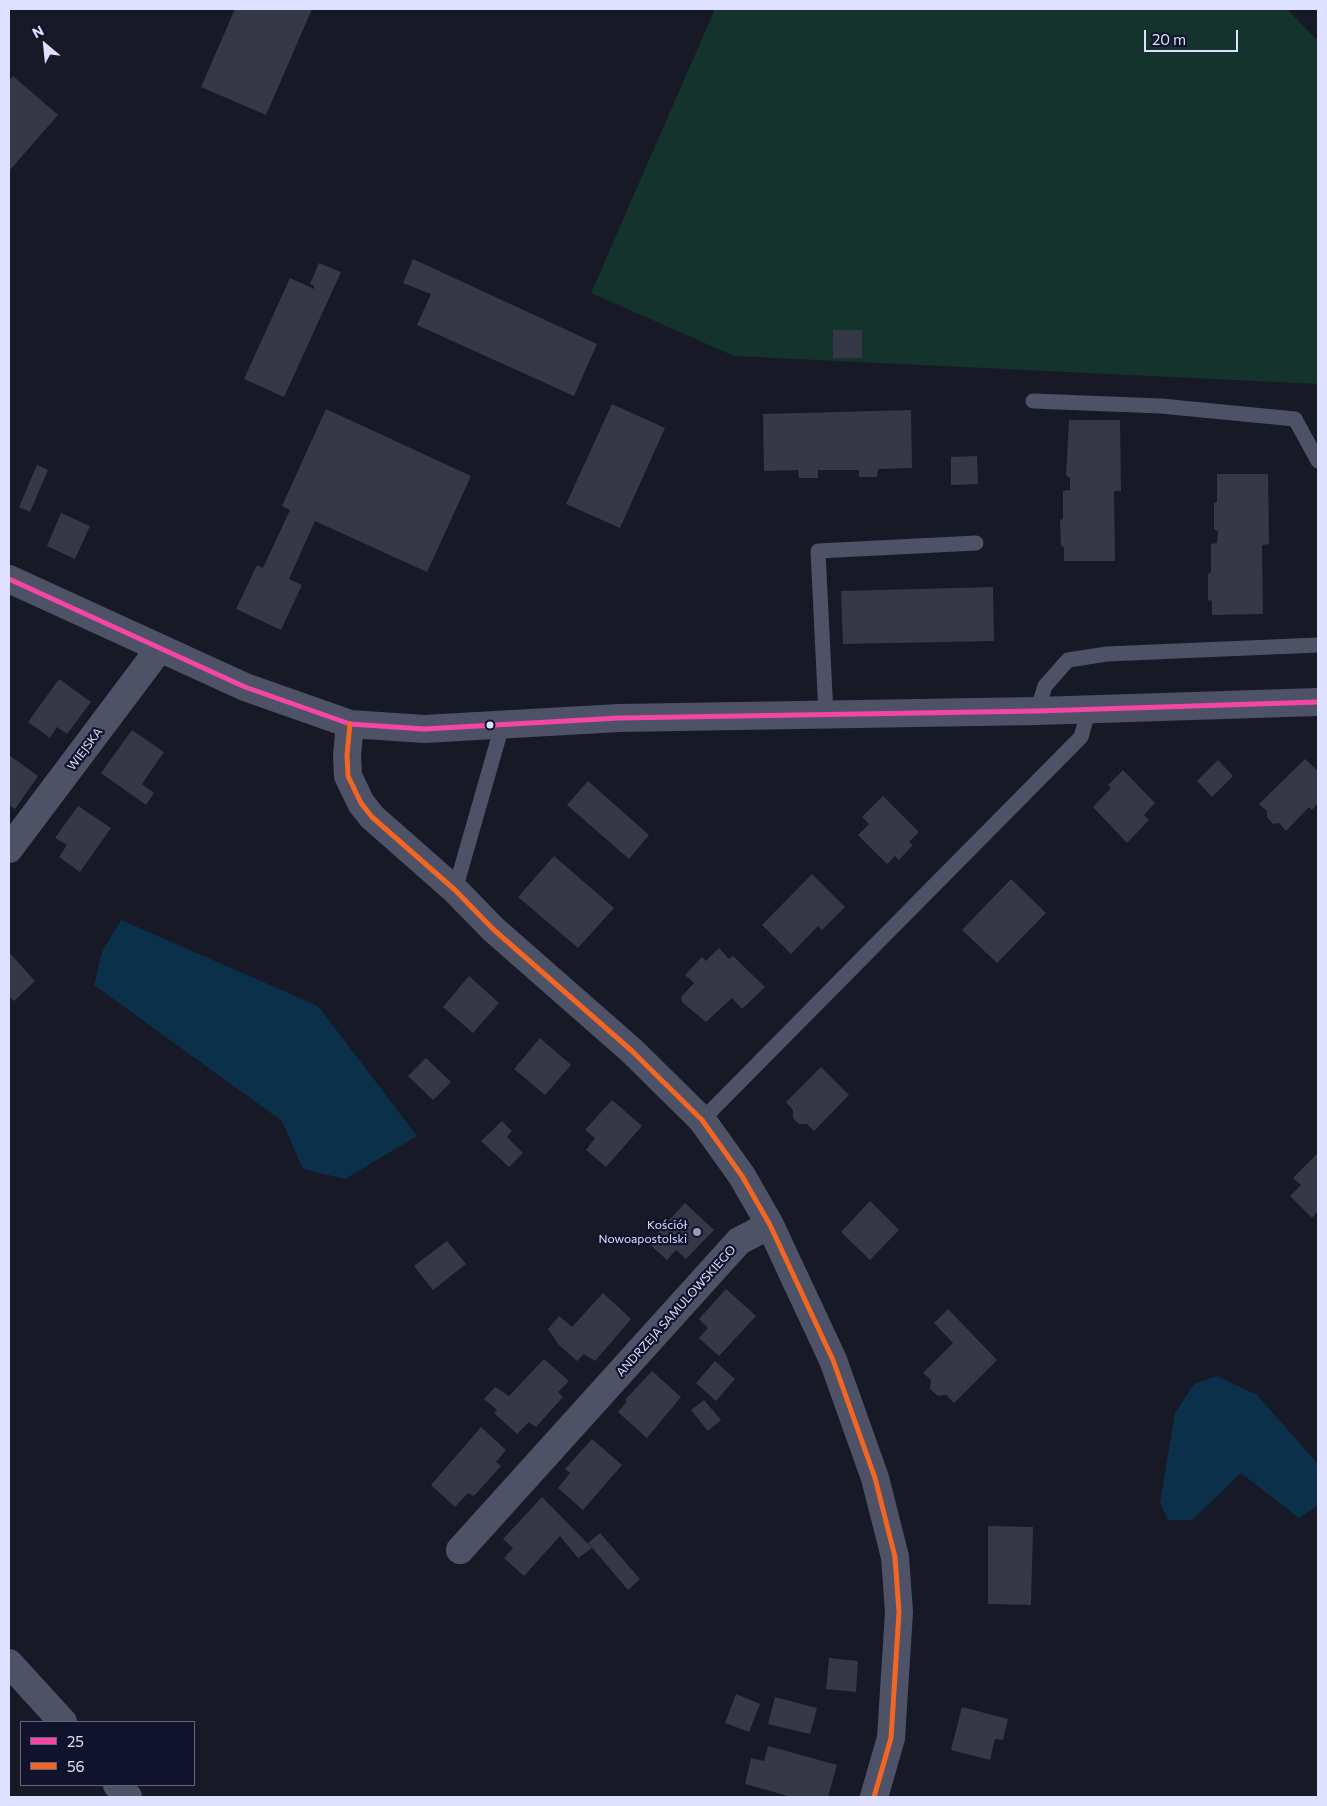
<!DOCTYPE html>
<html>
<head>
<meta charset="utf-8">
<style>
  body { margin:0 }
  #map { position:relative; width:1327px; height:1806px; overflow:hidden; background:#171927; font-family:Commissioner,sans-serif }
  canvas { display:block }
  .frame { position:absolute; inset:0; border:10px solid #dde1ff; pointer-events:none }
  .legend { position:absolute; left:20px; top:1721px; width:175px; height:65px; box-sizing:border-box; background:#11132d; border:1px solid #636581; margin:0; padding:6px 9px; list-style:none; font-size:15px; color:#dde1ff }
  .legend li { display:flex; align-items:center; gap:10px; height:25px }
  .legend b { width:25px; border:1px solid #636581 }
  .north { position:absolute; left:20px; top:20px; width:50px; height:50px; -webkit-text-stroke:4px #11132d; paint-order:stroke; rotate:332deg; font-size:14px; font-weight:700; line-height:20px; text-align:center; color:#dde1ff }
  .north::after { content:''; display:block; margin:auto; width:18px; height:22px; background:#dde1ff; clip-path:polygon(50% 0,100% 100%,50% 72%,0 100%) }
  .scale { position:absolute; left:1144px; top:30px; width:94px; height:22px; box-sizing:border-box; border:2px solid #dde1ff; border-top:0; padding-left:6px; font-size:15px; line-height:18px; white-space:nowrap; color:#dde1ff; -webkit-text-stroke:4px #11132d; paint-order:stroke }
</style>
</head>
<body>
<div id="map">
<canvas width="1327" height="1806"></canvas>
<div class="frame"></div>
<ul class="legend">
<li><b style="height:6px;background:#f346a5"></b>25</li>
<li><b style="height:6px;background:#f26522"></b>56</li>
</ul>
<div class="north">N</div>
<div class="scale">20 m</div>
</div>
<script>
const context = document.querySelector('canvas').getContext('2d');
context.lineJoin = 'round';
function fillPath(path, color) {
  context.fillStyle = color;
  context.fill(path, 'evenodd');
}
function poly(rows) {
  const path = new Path2D();
  for (const r of rows) {
    path.moveTo(r[0], r[1]);
    for (let i = 2; i < r.length; i += 2) path.lineTo(r[i], r[i + 1]);
  }
  return path;
}
function strokePath(path, color, width, dash) {
  context.strokeStyle = color;
  context.lineWidth = width;
  context.lineCap = dash ? 'butt' : 'round';
  context.setLineDash(dash || []);
  context.stroke(path);
}
function write(font, color, halo, rows, align = 'center') {
  context.font = font + ' Commissioner,sans-serif';
  context.lineWidth = 4.5;
  context.setLineDash([]);
  context.textBaseline = 'middle';
  context.strokeStyle = halo;
  context.fillStyle = color;
  for (const [text, x, y, turn = 0] of rows) {
    context.save();
    context.translate(x, y);
    context.rotate((+turn || 0) * Math.PI / 180);
    context.textAlign = isNaN(turn) ? turn : align;
    if (halo) context.strokeText(text, 0, 0);
    context.fillText(text, 0, 0);
    context.restore();
  }
}
fillPath(poly([
  [715,9,1287,9,1318,41,1318,384,734,356,591,293]
]), '#14332c');
fillPath(poly([
  [121,920,318,1006,417,1136,345,1179,303,1169,282,1121,94,985,102,952],
  [1217,1376,1257,1395,1318,1464,1318,1505,1299,1518,1241,1473,1192,1520,1168,1520,1160,1503,1175,1413,1194,1384]
]), '#0b314a');
fillPath(poly([
  [235,9,312,9,266,115,201,87],
  [13,76,58,115,9,171,9,81],
  [413,259,597,344,574,396,417,325,431,294,403,283],
  [319,263,341,272,284,397,244,379,290,278,314,289,314,286,310,284],
  [833,330,862,330,862,358,833,358],
  [612,404,665,428,620,528,566,504],
  [326,409,471,476,427,572,315,521,289,579,302,585,281,630,236,609,257,565,263,568,290,510,282,506],
  [911,410,912,468,878,469,877,477,859,477,859,470,818,470,818,478,799,478,798,470,764,471,763,414],
  [1069,420,1120,420,1121,491,1114,491,1115,561,1064,561,1064,547,1061,546,1060,520,1063,519,1063,491,1070,490,1070,478,1066,475],
  [977,456,978,484,951,485,951,457],
  [37,465,48,470,30,512,19,507],
  [1217,474,1268,474,1269,544,1262,545,1263,614,1212,615,1212,601,1208,600,1208,574,1211,572,1211,544,1217,543,1218,532,1214,529,1214,503,1217,502],
  [61,513,90,526,75,559,47,546],
  [993,587,994,641,843,644,841,591],
  [59,679,91,702,67,734,57,727,50,738,28,722],
  [132,730,164,752,142,784,154,793,146,805,101,773],
  [9,755,38,776,15,809,9,805],
  [1305,759,1318,771,1318,803,1312,810,1309,807,1286,831,1279,823,1273,824,1267,817,1267,811,1259,804],
  [1218,760,1233,776,1212,797,1197,781],
  [1123,770,1155,803,1144,815,1149,820,1127,843,1093,807,1111,788,1108,785],
  [588,781,649,835,629,859,567,805],
  [883,796,919,832,909,842,913,845,899,860,895,856,887,864,858,835,869,824,862,817],
  [78,806,111,828,80,872,59,857,67,845,55,838],
  [554,856,614,908,578,948,518,897],
  [812,874,845,907,822,930,818,926,791,954,762,925],
  [1011,879,1046,913,997,963,962,930],
  [719,948,729,959,733,956,765,987,742,1009,732,998,706,1022,682,1002,681,997,694,983,685,975,702,957,706,961],
  [9,952,35,981,14,1001,9,996],
  [469,976,499,1003,473,1033,443,1007],
  [540,1038,571,1065,545,1095,514,1069],
  [426,1058,451,1082,433,1100,408,1076],
  [821,1067,849,1095,814,1131,807,1124,799,1124,793,1118,793,1110,786,1102],
  [612,1100,642,1126,606,1167,586,1150,595,1138,585,1130],
  [502,1121,512,1131,507,1137,523,1153,509,1167,481,1141],
  [1318,1153,1318,1211,1312,1218,1290,1196,1301,1185,1293,1178],
  [870,1201,899,1230,870,1260,841,1232],
  [685,1203,714,1230,686,1259,676,1250,667,1260,648,1243],
  [447,1241,466,1264,433,1290,414,1266],
  [726,1289,756,1316,719,1356,699,1338,708,1328,699,1319],
  [603,1293,631,1319,595,1361,584,1354,577,1361,559,1345,548,1329,559,1316,572,1327],
  [948,1309,997,1360,954,1403,946,1395,938,1396,930,1389,931,1380,923,1373,953,1343,934,1323],
  [544,1359,569,1381,558,1392,563,1397,536,1427,529,1422,517,1434,494,1413,497,1410,484,1399,495,1387,509,1396],
  [715,1361,735,1379,716,1401,696,1383],
  [652,1371,681,1397,647,1438,618,1412,627,1401,625,1400],
  [704,1400,721,1420,708,1431,691,1410],
  [481,1427,506,1450,496,1462,501,1466,474,1496,468,1493,455,1507,431,1485],
  [592,1439,622,1465,583,1510,558,1488,570,1473,565,1469],
  [542,1497,592,1548,578,1558,560,1536,524,1576,504,1558,513,1548,503,1539],
  [988,1526,1033,1527,1031,1605,988,1604],
  [600,1533,640,1579,628,1590,588,1543],
  [829,1658,858,1661,856,1692,826,1689],
  [736,1694,760,1704,749,1732,725,1723],
  [775,1697,817,1708,810,1734,768,1724],
  [962,1707,1008,1719,1003,1740,995,1739,990,1760,951,1750],
  [768,1746,837,1765,828,1797,792,1797,745,1784,751,1758,764,1761]
]), '#363848');
strokePath(poly([
  [1033,401,1161,406,1295,419,1318,461],
  [1037,711,1045,686,1068,660,1107,654,1318,645],
  [826,715,818,551,976,543],
  [455,890,502,726],
  [702,1120,1081,737,1089,709]
]), '#4d5267', 15);
strokePath(poly([
  [9,579,245,687,350,724,424,729,619,718,1037,711,1318,702],
  [350,724,347,755,348,776,361,803,372,817,455,890,493,929,632,1051,702,1120,742,1176,770,1225,833,1360,875,1478,895,1557,899,1612,891,1738,874,1797],
  [9,849,160,648],
  [460,1550,739,1241,770,1225],
  [9,1663,63,1722],
  [117,1785,128,1797]
]), '#4d5267', 28);
strokePath(poly([
  [9,579,245,687,350,724,424,729,619,718,1037,711,1318,702]
]), '#f346a5', 5);
strokePath(poly([
  [350,724,347,755,348,776,361,803,372,817,455,890,493,929,632,1051,702,1120,742,1176,770,1225,833,1360,875,1478,895,1557,899,1612,891,1738,874,1797]
]), '#f26522', 5);
for (const [x, y, r, color] of [
  [490,725,4.5,"#dde1ff"],
  [697,1232,5,"#989bb3"]
]) {
  const dot = new Path2D();
  dot.arc(x, y, r, 0, 2 * Math.PI);
  context.fillStyle = color;
  context.fill(dot);
  strokePath(dot, '#11132d', 2);
}
write('12px', '#dde1ff', '#11132d', [
  ["WIEJSKA",85,749,-53],
  ["ANDRZEJA SAMULOWSKIEGO",676,1311,-48]
]);
write('12px', '#dde1ff', '#11132d', [
  ["Kościół",687,1225],
  ["Nowoapostolski",687,1239]
], 'right');
</script>
</body>
</html>
